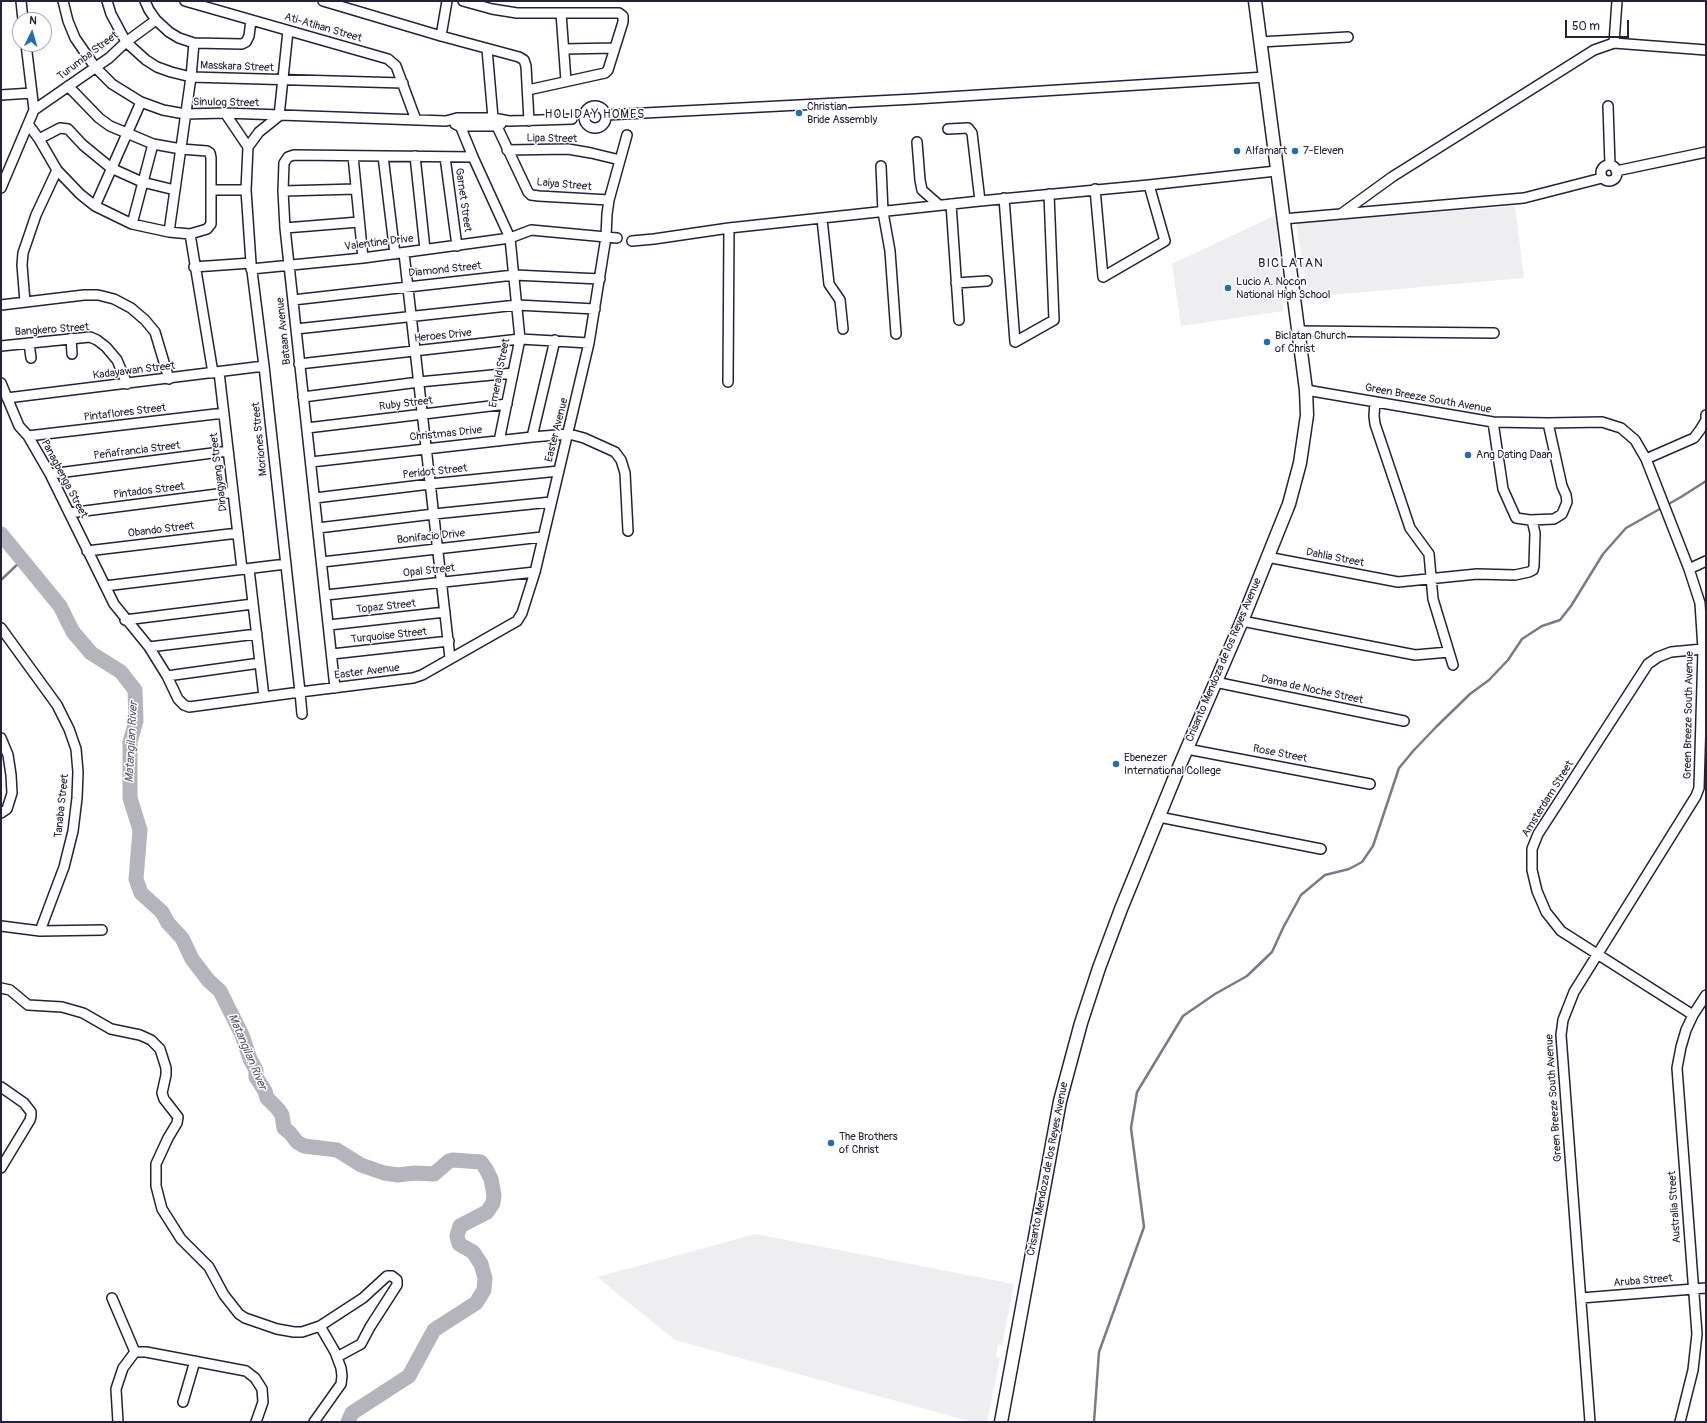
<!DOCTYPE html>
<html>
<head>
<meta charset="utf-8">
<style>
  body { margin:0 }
  #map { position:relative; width:1707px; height:1423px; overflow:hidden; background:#fff; font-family:Pangolin,sans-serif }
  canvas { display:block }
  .frame { position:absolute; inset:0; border:2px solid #22223b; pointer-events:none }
  .north { position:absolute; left:12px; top:12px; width:40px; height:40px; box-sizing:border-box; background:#fff; border:1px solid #a7a7b1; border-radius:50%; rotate:5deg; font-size:11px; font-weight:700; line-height:16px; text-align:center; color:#22223b }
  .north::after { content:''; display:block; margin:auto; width:14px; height:18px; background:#1f6fb2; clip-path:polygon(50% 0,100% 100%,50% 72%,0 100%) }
  .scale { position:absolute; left:1565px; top:20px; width:64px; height:18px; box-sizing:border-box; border:2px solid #22223b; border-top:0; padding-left:5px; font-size:12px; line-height:14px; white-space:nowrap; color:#22223b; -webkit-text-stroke:3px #fff; paint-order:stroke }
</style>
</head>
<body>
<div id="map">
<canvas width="1707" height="1423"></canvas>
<div class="frame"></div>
<div class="north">N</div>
<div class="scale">50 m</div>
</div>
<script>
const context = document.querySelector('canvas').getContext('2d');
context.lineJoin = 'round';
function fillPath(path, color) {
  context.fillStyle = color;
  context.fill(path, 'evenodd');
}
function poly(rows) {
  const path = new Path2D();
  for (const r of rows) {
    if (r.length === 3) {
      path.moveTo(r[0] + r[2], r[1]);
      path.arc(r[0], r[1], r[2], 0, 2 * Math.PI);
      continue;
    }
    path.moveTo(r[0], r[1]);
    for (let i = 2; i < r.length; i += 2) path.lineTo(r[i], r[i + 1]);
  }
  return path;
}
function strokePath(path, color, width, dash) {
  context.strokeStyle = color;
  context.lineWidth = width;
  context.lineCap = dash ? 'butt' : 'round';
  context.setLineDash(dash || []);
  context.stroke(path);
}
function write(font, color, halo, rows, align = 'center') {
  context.font = font + ' Pangolin,sans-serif';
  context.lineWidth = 3;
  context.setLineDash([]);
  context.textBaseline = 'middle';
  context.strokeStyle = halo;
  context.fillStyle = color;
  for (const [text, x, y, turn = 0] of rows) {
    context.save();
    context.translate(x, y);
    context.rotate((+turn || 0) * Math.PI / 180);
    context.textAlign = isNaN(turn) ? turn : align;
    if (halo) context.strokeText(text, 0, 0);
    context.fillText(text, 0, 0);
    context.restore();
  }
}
fillPath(poly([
  [1515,206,1524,278,1308,297,1296,223],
  [1276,215,1283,311,1181,326,1172,264],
  [756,1234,1014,1284,1002,1345,998,1345,996,1357,1000,1358,987,1422,972,1422,675,1340,597,1277]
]), '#eeeef1');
strokePath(poly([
  [1,580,22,560],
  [1094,1422,1099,1352,1144,1227,1131,1128,1137,1092,1183,1016,1215,994,1247,976,1272,952,1283,928,1301,895,1325,875,1349,869,1362,862,1373,846,1399,768,1414,750,1437,726,1470,694,1489,680,1508,660,1522,639,1542,626,1560,620,1571,606,1603,554,1626,528,1681,497,1706,481]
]), '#7a7a88', 2.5);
strokePath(poly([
  [1,534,60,606,73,632,91,653,121,672,135,690,136,721,130,742,130,798,140,830,136,879,141,893,162,912,168,923,182,938,192,959,208,980,220,991,242,1035,250,1059,256,1070,256,1077,265,1091,267,1098,278,1109,282,1115,284,1128,290,1133,297,1142,304,1146,337,1150,361,1165,384,1173,398,1175,414,1173,434,1174,449,1161,453,1160,481,1162,486,1169,491,1179,494,1195,493,1203,487,1212,460,1226,457,1236,459,1244,473,1252,481,1264,485,1278,484,1290,476,1303,434,1330,409,1376,352,1413,348,1422]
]), '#b4b4bc', 15);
const street = poly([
  [21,1,23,20],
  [63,1,68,21,75,38,95,67,112,84,141,102,163,110,185,114,225,113,446,121,457,118,493,118,509,121,572,119],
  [107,1,111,14,126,42,146,60,157,67,171,72,191,77,403,83],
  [145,1,149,10,156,20,169,32,179,38,194,43,242,44,246,42,249,36,251,20],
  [185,1,388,59,396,66,416,120],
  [323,1,441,36,519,57,524,60,526,66,529,121],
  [463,1,492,9,517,13,619,13,623,16,623,22,608,70,605,73,528,90],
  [561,13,566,81],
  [441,36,447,1],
  [1260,42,1348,37],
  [1614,43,1617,1],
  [487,49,493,118,528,192,531,195,539,196,609,200],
  [564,49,615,48],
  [1,95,32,93],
  [1608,106,1610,165],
  [595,117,11],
  [34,110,109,58,126,42,156,20],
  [606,115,915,99,1265,77],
  [28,124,39,139,57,170,80,194,95,206,132,224,169,232,190,234,207,229,211,224,211,158,210,153,207,151,181,149,153,144,110,126,99,118,68,86],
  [455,124,459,126,496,126,501,124],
  [948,129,968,128,972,133,980,201],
  [39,139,60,128,68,129,83,145,111,168,142,182,175,190],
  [917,142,920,180,922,190,939,205],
  [248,147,259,132,279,116,288,31],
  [507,150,568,149,591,153,620,160],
  [353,156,363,258],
  [383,156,395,254],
  [415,156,425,249],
  [445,157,457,246],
  [1609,173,8],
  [881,166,883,212,890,251,896,334],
  [1616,171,1706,152],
  [1,188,34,110,26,44],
  [1095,189,1103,277,1165,241,1149,185],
  [211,190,246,190],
  [283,191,356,189],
  [1004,198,1015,342,1054,320,1049,194],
  [951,204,959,320],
  [95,206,141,102],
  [1341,214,1392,177,1594,50,1614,43,1706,50],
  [822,219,829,284,840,300,843,329],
  [1283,219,1524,198,1602,178],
  [132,224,153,144],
  [285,228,359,222],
  [169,232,191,77,194,43],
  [190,234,213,373],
  [617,238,606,237,607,214,609,200,627,135],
  [632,241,654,239,729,228,980,201,1149,185,1276,171],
  [404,253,450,658],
  [194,267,251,263],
  [251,269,363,258,510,238,520,339,499,441],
  [956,283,987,281],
  [293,300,514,275,600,279],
  [25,302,22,265,23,253,36,215,57,170],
  [1,305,84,295,98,295,114,299,131,308,145,320,155,332,169,379],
  [296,329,517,305,595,309],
  [1298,331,1494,333],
  [71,338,72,354],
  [29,343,31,358],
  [1,346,90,337,97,340,106,347,117,360,127,384],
  [299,364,520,339,589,343],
  [219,372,242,569],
  [728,382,729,228],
  [1,383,19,426,28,436,50,474,114,604,149,647,167,676,178,699,184,705,189,707,300,692,264,366,251,263,246,190,248,147,225,113],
  [1306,390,1493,422,1548,423,1602,422,1621,428,1635,440,1646,459,1689,569,1700,603,1703,649,1699,788,1696,796,1574,992,1563,1020,1561,1035,1590,1422],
  [303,397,419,382,513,373],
  [7,398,264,366],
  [1375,402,1374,416,1375,424,1410,528,1429,554,1433,599,1453,665],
  [1493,422,1503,489,1516,518,1530,520,1554,519,1562,514,1567,502,1566,495,1562,486,1548,423],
  [307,428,507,404],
  [28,436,224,413],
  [532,437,555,340],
  [1646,459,1694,438,1700,430,1706,420,1706,415],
  [311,462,532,437,569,434,584,438,615,452,621,460,625,473,628,531],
  [50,474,228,451],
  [315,498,430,484,559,471],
  [69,513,233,492],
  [318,528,434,514,551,502],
  [87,551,238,533],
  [1267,557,1398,582,1477,574,1515,575,1529,572,1533,570,1534,566,1535,533,1532,520],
  [322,562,542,537],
  [249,569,264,697],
  [1689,569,1706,561],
  [105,586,286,564],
  [326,595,535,572],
  [125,620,253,604],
  [1242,621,1415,655,1449,652],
  [329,625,445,612],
  [1,628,57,705,69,729,76,749,78,772,77,798,73,831,64,867,40,931],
  [149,647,257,634],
  [332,654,449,641],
  [167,676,260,663],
  [1215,682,1404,721],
  [335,688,285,228,283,191,284,163,288,157,294,155,473,157],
  [302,714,300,692,413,678,422,675,517,621,522,613,535,572,589,343,606,237,531,230,510,238,473,157,457,118],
  [1,738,8,755,11,775,12,793,7,809,1,813],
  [1187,749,1370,784],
  [1159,817,1321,849],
  [1,926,40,931,102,930],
  [1,988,10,990,28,1005,62,1007,83,1013,111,1029,140,1035,151,1040,160,1049,166,1068,166,1075,162,1093,164,1099,178,1117,177,1123,168,1138,156,1164,156,1186,162,1209,181,1239,209,1267,224,1295,239,1314,245,1318,277,1329,294,1332,302,1332,320,1326,335,1352,341,1368,342,1376,341,1384,314,1422],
  [1693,1015,1561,931,1546,912,1537,891,1532,870,1532,849,1538,834,1648,664,1658,657,1671,652,1703,649],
  [1,1087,24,1103,31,1112,31,1116,30,1120,1,1168],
  [112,1298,135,1352],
  [1581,1298,1706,1288],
  [320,1326,363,1298,387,1276,392,1276,397,1280,397,1285,370,1327,361,1344,337,1357],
  [183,1402,195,1361],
  [118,1422,116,1389,123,1368,135,1352,146,1352,246,1371,255,1378,262,1389,263,1402,256,1422],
  [1680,1422,1693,1370,1697,1334,1677,1068,1681,1047,1686,1030,1693,1015,1706,995]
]);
const secondary = poly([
  [1001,1422,1060,1101,1081,1023,1099,968,1121,909,1179,767,1242,621,1289,504,1300,463,1307,415,1306,390,1255,1]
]);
strokePath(street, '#22223b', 12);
strokePath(secondary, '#22223b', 15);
strokePath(street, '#fff', 9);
strokePath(secondary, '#fff', 12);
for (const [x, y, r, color] of [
  [799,113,4,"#1f6fb2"],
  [1237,151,4,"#1f6fb2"],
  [1295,151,4,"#1f6fb2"],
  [1228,288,4,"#1f6fb2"],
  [1267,342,4,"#1f6fb2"],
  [1468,455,4,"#1f6fb2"],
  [1116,764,4,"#1f6fb2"],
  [831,1143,4,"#1f6fb2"]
]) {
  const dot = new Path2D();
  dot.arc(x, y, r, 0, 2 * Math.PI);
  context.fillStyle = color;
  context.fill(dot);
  strokePath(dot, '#fff', 1.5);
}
write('11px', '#22223b', '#fff', [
  ["Ati-Atihan Street",323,28,16],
  ["Turumba Street",88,56,-37],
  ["Masskara Street",237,67,2],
  ["Sinulog Street",226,103,1],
  ["Lipa Street",552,139,1],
  ["Laiya Street",564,185,5],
  ["Garnet Street",463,200,82],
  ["Valentine Drive",379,243,-7],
  ["Diamond Street",445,270,-6],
  ["Bangkero Street",52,330,-4],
  ["Bataan Avenue",284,331,-96],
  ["Heroes Drive",443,336,-6],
  ["Kadayawan Street",134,371,-7],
  ["Emerald Street",500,373,-79],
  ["Green Breeze South Avenue",1428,399,10],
  ["Ruby Street",406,404,-7],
  ["Pintaflores Street",125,413,-7],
  ["Easter Avenue",557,430,-76],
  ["Christmas Drive",446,434,-6],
  ["Moriones Street",260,439,-96],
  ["Peñafrancia Street",137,451,-7],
  ["Dinagyang Street",219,472,-97],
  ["Peridot Street",435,472,-6],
  ["Panagbenga Street",64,479,62],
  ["Pintados Street",149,491,-7],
  ["Obando Street",161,530,-7],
  ["Bonifacio Drive",431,537,-6],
  ["Dahlia Street",1335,558,11],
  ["Opal Street",429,571,-6],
  ["Topaz Street",386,607,-6],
  ["Turquoise Street",389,636,-6],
  ["Crisanto Mendoza de los Reyes Avenue",1224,660,-67],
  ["Easter Avenue",367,672,-7],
  ["Dama de Noche Street",1312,690,12],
  ["Green Breeze South Avenue",1689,715,-89],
  ["Rose Street",1280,754,11],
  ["Amsterdam Street",1548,799,-58],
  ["Tanaba Street",62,806,-84],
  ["Green Breeze South Avenue",1554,1098,-94],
  ["Crisanto Mendoza de los Reyes Avenue",1048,1169,-79],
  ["Australia Street",1675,1207,-94],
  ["Aruba Street",1643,1281,-5]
]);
write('11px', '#22223b', '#fff', [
  ["Christian",807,107],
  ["Bride Assembly",807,120],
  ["Alfamart",1245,151],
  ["7-Eleven",1303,151],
  ["Lucio A. Nocon",1236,282],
  ["National High School",1236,295],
  ["Biclatan Church",1275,336],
  ["of Christ",1275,349],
  ["Ang Dating Daan",1476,455],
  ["Ebenezer",1124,758],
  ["International College",1124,771],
  ["The Brothers",839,1137],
  ["of Christ",839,1150]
], 'left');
context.letterSpacing = '1px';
write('12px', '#22223b', '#fff', [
  ["HOLIDAY HOMES",595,115]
]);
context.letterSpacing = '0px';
write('italic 12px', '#5c5c6f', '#fff', [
  ["Matangilan River",132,742,-87],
  ["Matangilan River",247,1052,67]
]);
context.letterSpacing = '1px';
write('13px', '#22223b', '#fff', [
  ["BICLATAN",1291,264]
]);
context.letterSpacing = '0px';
</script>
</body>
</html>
